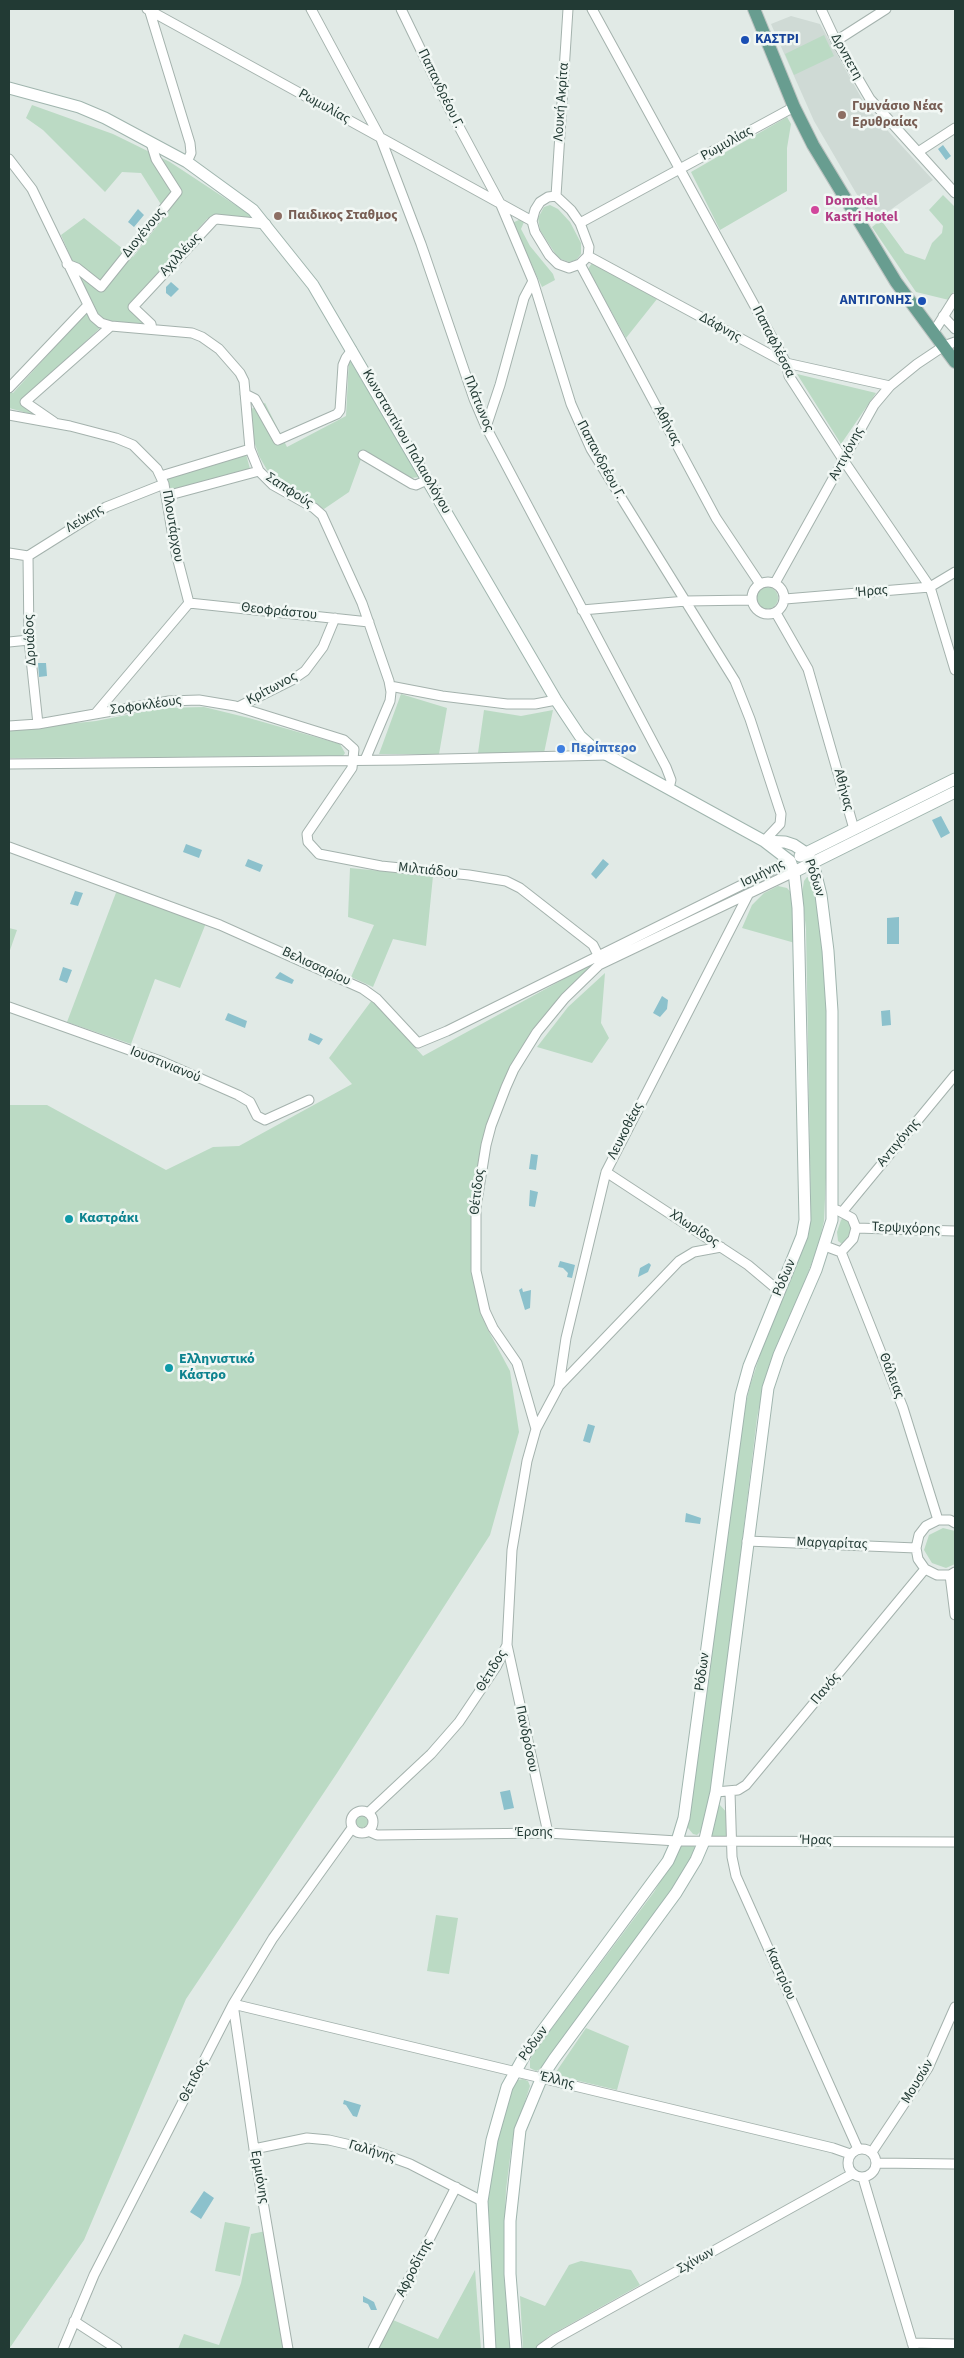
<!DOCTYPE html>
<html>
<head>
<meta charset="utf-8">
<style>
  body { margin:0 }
  #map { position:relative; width:964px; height:2358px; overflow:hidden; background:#e1eae6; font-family:"Source Sans 3",sans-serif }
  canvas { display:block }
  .frame { position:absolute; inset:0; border:10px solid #223a34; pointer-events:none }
</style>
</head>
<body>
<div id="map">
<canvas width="964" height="2358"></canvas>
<div class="frame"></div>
</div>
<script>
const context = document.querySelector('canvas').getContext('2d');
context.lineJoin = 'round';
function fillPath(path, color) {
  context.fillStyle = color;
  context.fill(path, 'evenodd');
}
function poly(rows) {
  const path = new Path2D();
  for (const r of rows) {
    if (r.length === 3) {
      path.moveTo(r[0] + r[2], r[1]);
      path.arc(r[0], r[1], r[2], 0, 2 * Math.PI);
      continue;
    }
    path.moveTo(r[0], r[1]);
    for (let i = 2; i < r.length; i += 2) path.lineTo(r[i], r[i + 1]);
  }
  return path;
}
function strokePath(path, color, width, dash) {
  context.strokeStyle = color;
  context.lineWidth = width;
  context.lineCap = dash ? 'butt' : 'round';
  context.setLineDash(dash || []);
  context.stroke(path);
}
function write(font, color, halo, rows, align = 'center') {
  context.font = font + ' "Source Sans 3",sans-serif';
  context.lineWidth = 5;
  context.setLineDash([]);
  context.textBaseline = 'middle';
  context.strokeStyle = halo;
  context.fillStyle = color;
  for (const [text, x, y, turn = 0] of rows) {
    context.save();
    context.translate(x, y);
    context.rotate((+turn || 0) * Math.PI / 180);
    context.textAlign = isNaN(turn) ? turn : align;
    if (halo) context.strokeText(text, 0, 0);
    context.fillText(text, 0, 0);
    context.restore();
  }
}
fillPath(poly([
  [791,16,820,24,867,108,933,180,873,222,814,121,771,24]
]), '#cfdad5');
fillPath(poly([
  [824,35,834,56,794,75,785,54],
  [32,105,113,134,170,162,252,216,251,219,214,215,207,219,131,303,147,324,146,326,101,327,21,403,35,415,9,408,9,391,13,393,92,306,61,235,84,218,133,257,169,211,162,206,141,173,122,172,105,192,43,130,26,118],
  [787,117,791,124,787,148,787,191,720,230,691,172],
  [943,195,955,207,955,290,949,300,916,292,872,227,881,220,905,253,925,260,932,243,942,233,943,226,929,210],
  [550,205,558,209,570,222,581,243,581,254,576,260,569,262,558,258,540,230,538,218,544,207],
  [521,219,524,222,521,229,530,246,553,274,555,280,542,287,512,223],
  [592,263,657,299,626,338,588,269],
  [349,359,420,477,410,478,364,451,349,492,324,509,288,488,267,470,259,456,252,435,251,409,265,403,287,447,346,416],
  [797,374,876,393,841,444],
  [246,454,250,469,171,490,166,477],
  [767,598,11],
  [401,694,447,708,439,754,379,754],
  [204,707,249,718,340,744,345,753,343,756,9,758,9,730,96,721,162,708],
  [484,710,521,716,553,710,544,753,478,753],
  [350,868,433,876,426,946,393,939,373,987,351,977,374,925,348,917],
  [807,877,814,880,826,972,828,1133,824,1221,819,1243,805,1281,765,1378,757,1418,713,1783,703,1829,697,1835,693,1834,688,1828,688,1821,739,1431,750,1386,767,1333,801,1254,808,1236,811,1215,806,929,802,893,804,881],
  [778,886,787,888,793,895,795,943,742,928,752,905,764,893],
  [117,890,206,923,180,988,155,979,131,1044,67,1022],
  [9,928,17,930,9,953],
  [593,963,594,969,558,1000,533,1029,507,1074,494,1106,474,1185,472,1276,487,1328,510,1371,519,1432,490,1535,337,1773,186,1999,84,2240,9,2349,9,1105,47,1105,166,1170,213,1147,239,1146,352,1084,329,1058,372,1000,423,1056],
  [605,973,601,1023,609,1038,592,1063,537,1047,568,1007],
  [844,1217,852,1225,851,1233,842,1244,838,1241,837,1232,841,1220],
  [943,1528,955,1531,955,1564,946,1568,932,1563,924,1550,929,1535],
  [719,1804,729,1815,728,1836,709,1836],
  [362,1822,6],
  [682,1845,694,1845,696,1850,667,1898,543,2068,536,2071,530,2068,530,2060,535,2051,654,1892],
  [436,1915,458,1918,449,1974,427,1971],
  [586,2028,629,2046,617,2090,554,2075],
  [523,2079,528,2081,530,2086,512,2142,506,2190,504,2236,511,2349,496,2349,487,2226,488,2187,496,2137,511,2088,518,2080],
  [225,2222,250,2227,240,2276,215,2271],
  [266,2231,285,2349,178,2349,184,2334,219,2345,241,2283,251,2234],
  [581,2261,631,2270,640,2285,549,2336,535,2349,523,2349,520,2296,545,2306,569,2265],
  [475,2270,481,2349,378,2349,393,2320,438,2339]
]), '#bbdac4');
fillPath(poly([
  [943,145,951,156,946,160,938,149],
  [138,209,144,215,134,227,128,222],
  [171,282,179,289,171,297,166,293,166,287],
  [38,663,46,663,47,676,39,677],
  [941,816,950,833,941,838,932,820],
  [186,844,202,850,199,858,183,852],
  [248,859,263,865,260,872,245,866],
  [603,859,609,864,596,879,591,874],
  [75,891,83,893,78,906,70,904],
  [899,917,899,944,887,944,887,918],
  [63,967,72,970,67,983,59,980],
  [280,972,294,980,292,984,275,978],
  [662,996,668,1000,667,1009,660,1017,653,1013],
  [890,1010,891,1025,882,1026,881,1011],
  [228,1013,247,1021,245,1028,225,1020],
  [310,1033,323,1039,319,1045,308,1040],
  [531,1154,538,1155,536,1170,529,1169],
  [530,1190,538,1192,535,1207,529,1206],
  [560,1261,575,1265,572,1278,567,1277,568,1273,563,1268,558,1267],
  [649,1263,651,1265,648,1272,638,1277,640,1268],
  [522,1288,523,1292,531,1290,530,1308,525,1310,519,1290],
  [588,1424,595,1426,590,1443,583,1441],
  [686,1513,701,1518,700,1524,685,1522],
  [510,1790,514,1808,504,1810,500,1792],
  [344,2100,361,2105,357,2117,353,2116,346,2105,343,2104],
  [204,2191,214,2198,201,2219,190,2212],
  [363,2296,374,2302,377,2310,371,2310,368,2304,363,2302]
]), '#8cc1cc');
const street = poly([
  [147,9,532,221],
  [149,9,190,143,191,153,187,162],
  [311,9,381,139,421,244,474,399,486,427,666,767,671,780,669,788],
  [401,9,450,110,501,205,533,281,571,404,591,449,735,681,750,719,781,814,780,824,764,841],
  [592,9,786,363,789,376,844,461,930,587,955,670],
  [821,9,836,41,870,99,955,193],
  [836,41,886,9],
  [918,152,955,128],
  [9,159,32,189,94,317,101,323,111,326,192,333,202,337,219,349,240,373,244,381,250,449,259,471,273,485,314,508,322,515,362,603,389,681,391,692,390,701,365,760],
  [556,196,571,210,580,223,589,247,588,256,580,264,569,268,558,264,549,255,535,232,532,221,535,210,540,202,548,197,556,196],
  [556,196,568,9],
  [580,223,794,107],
  [588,256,786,363,890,386],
  [67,264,77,268,101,287,177,192,156,159,151,143],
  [580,264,716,518,760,584],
  [943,316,955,329],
  [152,329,151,324,133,307,213,221,216,219,266,224],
  [933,333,955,298],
  [9,388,87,306],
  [245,394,255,399,278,440,337,414,340,410,343,365,346,358,352,350],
  [9,415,70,426,116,438,133,445,157,469,164,484,175,549,189,603,96,713],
  [54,422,25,402,111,326],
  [486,427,500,385,524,298,533,281],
  [363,455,412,484,416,485,427,480],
  [161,476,250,449],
  [166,496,259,471],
  [9,553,28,556,106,507,164,484],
  [28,556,29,640,38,724],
  [768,598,16],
  [775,583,874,405,890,386,917,364,944,346,955,342],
  [785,599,930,587,955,572],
  [189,603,369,622],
  [582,610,686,601,752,600],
  [776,613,808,669,854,829],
  [9,642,29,640],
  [390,686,442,696,507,704,535,704,556,700],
  [238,707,292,680,305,671,323,647,335,618],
  [9,726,38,724,169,701,199,700,235,706,344,740,354,749,352,768,307,834,308,842,319,854,381,866,469,875,506,881,520,888,593,945,598,955,599,965,565,998,537,1032,514,1069,506,1087,491,1126,486,1145,476,1207,476,1271,485,1311,493,1328,517,1363,536,1429],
  [9,764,403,760,607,755],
  [9,847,220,925,363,989,377,999,418,1043,447,1031,790,861],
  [599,965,794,872],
  [9,1007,163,1062,238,1095,250,1102,257,1116,265,1120,309,1100],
  [606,1172,748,1265,779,1291],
  [837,1210,852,1218,856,1228,853,1239,841,1252],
  [843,1211,955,1075],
  [856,1228,955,1231],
  [825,1246,841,1252,903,1408,938,1520],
  [559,1385,566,1338,606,1172,748,895],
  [955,1523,950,1520,938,1520,926,1526,919,1535,916,1548,918,1559,925,1569,937,1575,950,1575,955,1572],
  [747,1541,916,1548],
  [950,1575,955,1615],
  [507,1645,548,1833],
  [716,1792,738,1790,746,1785,925,1569],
  [730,1792,732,1857,736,1876,858,2149],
  [362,1822,11],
  [368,1813,431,1754,459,1722,496,1667,507,1645,512,1550,527,1461,536,1429,559,1386,679,1261,694,1252,721,1247],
  [368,1831,377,1835,548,1833,677,1841,955,1842],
  [862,2163,14],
  [254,2149,307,2138,329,2140,372,2150,410,2164,482,2201],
  [872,2152,928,2068,955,2007],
  [877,2163,955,2164],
  [863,2178,914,2349],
  [74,2321,117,2349],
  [912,2343,955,2344],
  [63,2349,94,2275,233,2004,273,1938,352,1828],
  [288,2349,254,2149,233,2004,833,2148,850,2154],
  [373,2349,456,2187],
  [541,2349,555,2339,852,2174]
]);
const secondary = poly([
  [9,88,79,107,105,118,187,162,253,210,313,285,556,700,580,736,591,746,764,841,790,861,794,872,798,908,805,1220,802,1236,749,1366,741,1395,684,1818,677,1841,668,1861,526,2053,507,2087,492,2140,482,2201,490,2349],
  [800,856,955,779],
  [794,872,955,792],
  [516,2349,510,2274,510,2221,520,2130,542,2077,554,2059,676,1893,696,1860,705,1839,716,1792,768,1388,779,1355,816,1270,832,1220,832,1011,828,951,821,895,813,863,806,853,794,845,785,842,764,841]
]);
const primary = poly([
  [754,9,794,107,813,145,896,282,955,362]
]);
strokePath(street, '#a4b2ad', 11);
strokePath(secondary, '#a0b5ae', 13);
strokePath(primary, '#bdc4c2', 14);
strokePath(street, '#fff', 9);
strokePath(secondary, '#fff', 11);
strokePath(primary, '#689d90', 12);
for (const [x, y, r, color] of [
  [745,40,5,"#1a4fb4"],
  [842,115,5,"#8d6e63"],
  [815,210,5,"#d1479c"],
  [278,216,5,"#8d6e63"],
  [922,301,5,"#1a4fb4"],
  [561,749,5,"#3f7fe0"],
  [69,1219,5,"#0f9aa8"],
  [169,1368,5,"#0f9aa8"]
]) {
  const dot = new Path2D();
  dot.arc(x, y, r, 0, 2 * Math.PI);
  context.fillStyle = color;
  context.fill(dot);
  strokePath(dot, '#f1f7f4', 2);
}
write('bold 14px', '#164399', '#f1f7f4', [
  ["ΚΑΣΤΡΙ",755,40],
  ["ΑΝΤΙΓΟΝΗΣ",912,301,"right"]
], 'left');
write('14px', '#223a34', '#f1f7f4', [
  ["Δρνπετη",846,57,61],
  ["Παπανδρέου Γ.",440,89,64],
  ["Λουκή Ακρίτα",562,102,-86],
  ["Ρωμυλίας",324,107,29],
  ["Ρωμυλίας",727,144,-29],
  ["Διογένους",144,233,-51],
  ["Αχιλλέως",181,255,-47],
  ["Δάφνης",720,328,29],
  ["Παπαφλέσσα",773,342,63],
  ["Πλάτωνος",478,404,68],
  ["Αθήνας",667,426,62],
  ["Κωνσταντίνου Παλαιολόγου",406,442,60],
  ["Αντιγόνης",847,454,-62],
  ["Παπανδρέου Γ.",600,460,62],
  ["Σαπφούς",289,491,33],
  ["Λεύκης",85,519,-31],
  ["Πλουτάρχου",172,526,80],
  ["Ήρας",872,592,-5],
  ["Θεοφράστου",279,612,6],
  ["Δρυάδος",31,640,-93],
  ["Κρίτωνος",272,689,-28],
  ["Σοφοκλέους",146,706,-8],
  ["Αθήνας",843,790,75],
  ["Μιλτιάδου",428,871,6],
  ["Ισμήνης",763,874,-26],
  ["Ρόδων",814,878,72],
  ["Βελισσαρίου",316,967,25],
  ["Ιουστινιανού",165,1065,22],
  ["Λευκοθέας",626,1131,-63],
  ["Αντιγόνης",899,1143,-50],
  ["Θέτιδος",478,1192,-83],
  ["Χλωρίδος",694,1229,33],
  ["Τερψιχόρης",906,1229,2],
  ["Ρόδων",785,1278,-67],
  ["Θάλειας",891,1376,69],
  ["Μαργαρίτας",832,1544,2],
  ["Θέτιδος",492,1671,-59],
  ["Ρόδων",703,1672,-82],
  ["Πανός",826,1689,-50],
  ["Πανδρόσου",526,1739,78],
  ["Έρσης",534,1833],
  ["Ήρας",816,1841,1],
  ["Καστρίου",780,1974,66],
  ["Ρόδων",534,2044,-54],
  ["Θέτιδος",194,2081,-63],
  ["Έλλης",557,2081,14],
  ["Μουσών",918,2082,-59],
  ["Γαλήνης",372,2152,17],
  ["Ερμιόνης",259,2177,80],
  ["Σχίνων",696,2261,-29],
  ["Αφροδίτης",415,2268,-63]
]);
write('bold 14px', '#785e54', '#f1f7f4', [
  ["Γυμνάσιο Νέας",852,107],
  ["Ερυθραίας",852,123],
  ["Παιδικος Σταθμος",288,216]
], 'left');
write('bold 14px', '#b23c85', '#f1f7f4', [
  ["Domotel",825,202],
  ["Kastri Hotel",825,218]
], 'left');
write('bold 14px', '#366cbe', '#f1f7f4', [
  ["Περίπτερο",571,749]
], 'left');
write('bold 14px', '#0d838f', '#f1f7f4', [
  ["Καστράκι",79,1219],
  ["Ελληνιστικό",179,1360],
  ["Κάστρο",179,1376]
], 'left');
</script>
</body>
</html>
